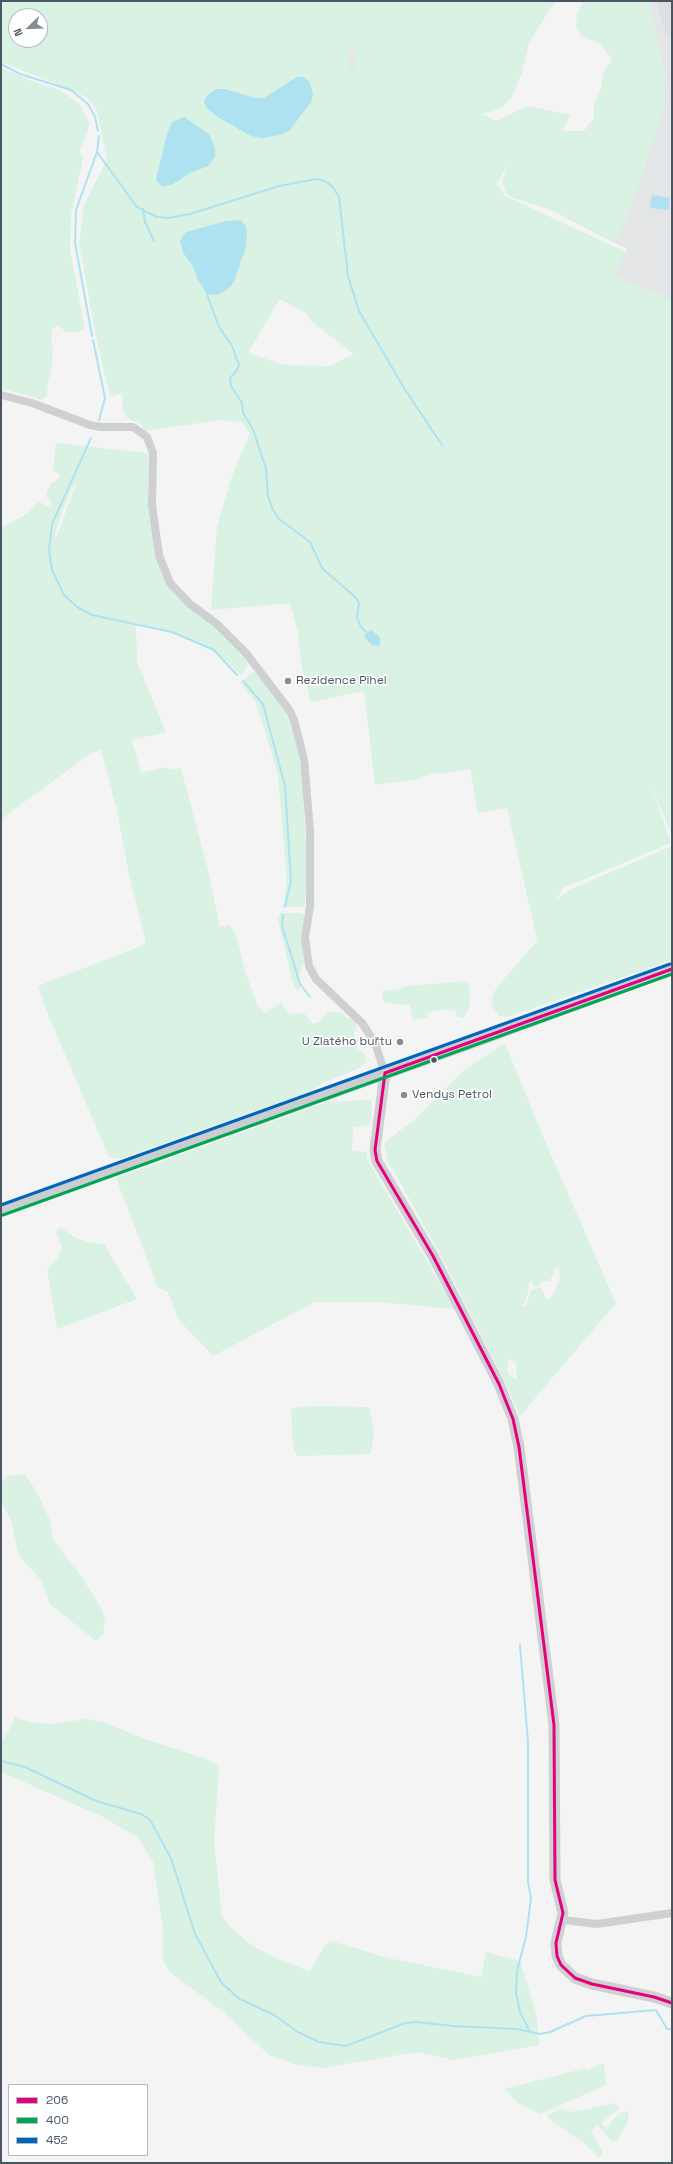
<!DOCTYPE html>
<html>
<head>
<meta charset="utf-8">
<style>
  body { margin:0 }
  #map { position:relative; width:673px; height:2164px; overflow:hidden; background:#f4f4f4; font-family:"Space Grotesk",sans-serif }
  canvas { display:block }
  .frame { position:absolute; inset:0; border:2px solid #4a5661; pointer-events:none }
  .legend { position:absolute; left:8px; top:2084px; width:140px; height:72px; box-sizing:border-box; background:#fff; border:1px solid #b7bbc0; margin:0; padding:5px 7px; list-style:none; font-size:12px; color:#4a5661 }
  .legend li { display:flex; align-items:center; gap:8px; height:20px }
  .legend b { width:20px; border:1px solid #b7bbc0 }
  .north { position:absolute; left:8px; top:8px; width:40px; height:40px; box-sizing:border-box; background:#fff; border:1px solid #b7bbc0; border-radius:50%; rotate:247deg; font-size:11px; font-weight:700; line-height:16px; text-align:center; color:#4a5661 }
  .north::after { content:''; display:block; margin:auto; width:14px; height:18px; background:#868d94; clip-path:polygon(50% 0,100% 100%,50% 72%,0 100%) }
</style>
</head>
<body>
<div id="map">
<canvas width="673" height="2164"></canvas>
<div class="frame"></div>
<ul class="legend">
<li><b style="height:5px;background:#e5007d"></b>206</li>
<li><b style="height:5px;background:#00a651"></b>400</li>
<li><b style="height:5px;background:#0065bd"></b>452</li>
</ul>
<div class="north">N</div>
</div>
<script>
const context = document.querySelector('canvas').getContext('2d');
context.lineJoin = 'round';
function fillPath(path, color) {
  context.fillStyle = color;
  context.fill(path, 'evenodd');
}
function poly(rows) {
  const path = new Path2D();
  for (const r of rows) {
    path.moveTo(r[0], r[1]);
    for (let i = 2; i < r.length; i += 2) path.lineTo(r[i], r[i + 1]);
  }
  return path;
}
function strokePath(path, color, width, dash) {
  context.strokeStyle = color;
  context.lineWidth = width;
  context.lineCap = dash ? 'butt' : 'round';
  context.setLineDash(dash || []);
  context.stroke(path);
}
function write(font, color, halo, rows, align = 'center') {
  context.font = font + ' "Space Grotesk",sans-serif';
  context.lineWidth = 3;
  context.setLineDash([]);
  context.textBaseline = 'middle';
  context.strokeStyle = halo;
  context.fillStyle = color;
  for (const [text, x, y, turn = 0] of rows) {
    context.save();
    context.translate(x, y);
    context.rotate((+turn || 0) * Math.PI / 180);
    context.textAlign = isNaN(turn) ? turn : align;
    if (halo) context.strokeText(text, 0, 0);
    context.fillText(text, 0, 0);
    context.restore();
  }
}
fillPath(poly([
  [599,1,672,1,672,300,613,276,627,249,549,209,508,196,502,183,506,169,562,131,584,131,594,118,596,103,601,89,604,72,612,59,600,44]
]), '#e4e5e7');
fillPath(poly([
  [1,1,555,1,529,43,522,72,512,97,500,109,482,114,496,121,527,106,571,115,562,131,584,131,594,118,594,106,601,89,604,72,612,59,600,44,582,36,576,28,577,13,583,1,649,1,666,75,665,105,638,187,618,239,611,240,549,209,508,196,502,183,508,165,497,183,505,196,626,252,613,276,672,300,672,835,651,785,671,843,563,888,556,900,569,890,672,846,672,960,508,1017,499,1016,491,1004,493,994,497,987,536,942,537,939,507,808,478,813,470,769,440,774,435,772,417,779,375,785,364,691,311,702,301,663,298,632,290,603,211,610,217,527,232,476,250,433,241,422,220,420,144,431,142,425,126,417,123,410,122,393,110,397,97,341,79,244,84,205,107,160,97,111,89,99,74,91,1,62],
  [16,16,40,16,40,40,16,40],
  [280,299,307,314,311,321,354,354,330,366,284,365,248,353],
  [658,1,672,1,672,35,663,19],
  [1,68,29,80,60,90,80,105,90,123,80,151,83,158,71,215,70,250,85,328,77,332,67,332,58,326,52,329,51,339,53,348,52,366,48,382,47,396,41,400,1,388],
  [56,443,148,453,148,492,159,563,175,593,228,638,246,656,248,664,243,674,239,673,220,655,189,638,155,627,136,625,137,662,166,732,132,740,141,773,166,767,172,770,181,768,208,870,220,927,229,925,235,932,246,974,257,1005,265,1013,281,1002,288,1014,304,1013,313,1024,319,1022,327,1012,342,1012,346,1017,356,1021,357,1027,354,1033,353,1040,358,1049,366,1056,367,1061,359,1068,323,1083,311,1091,120,1159,109,1157,49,1017,38,986,143,945,146,942,129,875,117,810,101,750,90,754,1,819,1,528,28,513,37,503,40,502,46,507,52,504,46,494,50,484,58,480,60,475,53,470],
  [74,484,76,485,73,492,57,536,54,538,61,514],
  [253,672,258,674,291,718,299,752,303,792,307,865,305,907,283,907,287,881,278,775,256,702,240,683],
  [280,913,301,913,305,916,302,943,305,962,299,974,301,986,297,991,292,980,278,920],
  [468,981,470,996,469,1009,463,1018,456,1016,457,1011,445,1009,427,1013,428,1018,413,1020,410,1005,385,1003,383,1000,382,991,396,990,407,986],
  [505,1043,544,1139,616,1303,520,1416,504,1380,435,1245,388,1161,384,1144,391,1137,413,1121,463,1071],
  [559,1267,560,1278,551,1298,547,1300,541,1288,531,1290,526,1306,523,1306,529,1289,528,1284,532,1280,534,1287,540,1285,542,1281,549,1281,553,1276,554,1268],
  [509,1358,516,1363,517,1379,509,1376,507,1370],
  [372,1100,371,1120,368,1125,353,1127,352,1151,367,1152,367,1159,455,1309,378,1302,315,1302,213,1356,178,1319,168,1292,158,1288,116,1178,326,1102],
  [60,1227,73,1236,86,1242,104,1244,137,1299,57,1329,47,1269,58,1257,62,1247,56,1232],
  [321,1406,369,1407,374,1432,371,1454,298,1456,293,1448,291,1410,297,1407],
  [25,1474,36,1491,50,1520,54,1541,82,1578,102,1609,105,1621,103,1634,96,1641,50,1604,40,1579,19,1556,11,1520,1,1501,1,1483,7,1476],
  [15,1717,29,1722,51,1724,87,1719,103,1722,145,1739,210,1760,219,1767,214,1841,222,1916,230,1927,251,1945,282,1961,310,1971,325,1945,331,1941,388,1958,481,1977,486,1952,520,1961,536,2013,539,2045,454,2060,417,2052,321,2068,294,2064,269,2055,221,2010,171,1973,163,1961,163,1929,153,1861,136,1836,101,1816,1,1772,1,1742,8,1732],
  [604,2063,606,2085,540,2114,518,2103,504,2089,586,2068,587,2070],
  [616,2103,619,2109,601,2123,608,2130,609,2124,620,2113,626,2111,629,2114,628,2122,617,2141,611,2141,597,2124,591,2132,602,2151,601,2156,598,2157,584,2143,549,2119,547,2115,560,2109,573,2112]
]), '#d9f2e3');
fillPath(poly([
  [350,52,356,55,354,70,351,72,347,58]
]), '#e7e6e1');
fillPath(poly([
  [297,77,303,77,310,82,313,95,311,102,290,130,280,135,262,138,251,136,216,116,207,108,204,102,205,98,210,93,216,89,225,89,255,98,264,98],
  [184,117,209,134,215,148,215,157,208,166,190,173,173,184,163,187,156,181,157,175,167,134,172,122],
  [652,195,670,198,668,210,650,208],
  [241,220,246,226,247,236,246,247,234,281,230,287,222,293,216,295,207,294,198,280,193,266,184,254,180,242,183,235,186,232,226,221],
  [371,630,380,637,380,646,372,645,365,638,364,635]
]), '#aee2f0');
strokePath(poly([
  [1,64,20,74,71,90,88,104,95,117,98,131],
  [97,152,137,207,157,217,168,218,190,214,279,186,316,179,325,181,332,186,339,197,348,276,359,311,404,388,442,445],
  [143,209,145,222,154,241],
  [207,294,219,327,232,346,239,365,237,370,230,378,231,386,242,403,243,413,253,429,261,454,266,468,268,496,273,510,279,519,310,542,322,568,356,598,359,603,357,617,361,627,366,632],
  [92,336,75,243,76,210,97,152,99,136],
  [93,340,105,398,99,420],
  [91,438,52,524,49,550,52,570,64,595,77,607,92,615,172,632,214,650,237,675],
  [243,681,263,704,285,786,291,881,285,907],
  [283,915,282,926,300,984,310,997],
  [520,1645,528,1742,528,1882,531,1898,526,1937,517,1971,516,1993,520,2012,530,2032],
  [1,1761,25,1767,96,1801,141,1814,150,1820,171,1858,195,1934,221,1982,238,1998,274,2015,298,2032,319,2042,346,2046,405,2023,416,2022,453,2026,517,2029,540,2034,550,2032,586,2016,656,2010,667,2029,672,2029]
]), '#aee2f0', 2);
strokePath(poly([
  [665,1,672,27]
]), '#dedfe0', 17);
strokePath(poly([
  [1,395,32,403,90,425,101,427,133,427,147,437,153,453,152,505,159,555,170,583,190,604,217,624,246,653,290,711,294,720,304,759,310,831,310,906,305,938,309,966,316,979,362,1023,375,1043,385,1073],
  [563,1920,597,1924,672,1913]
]), '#ced0d2', 8);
strokePath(poly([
  [385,1073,375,1150,377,1161,433,1256,499,1384,513,1419,519,1447,554,1725,555,1880,563,1913,556,1943,557,1956,561,1965,575,1978,592,1984,654,1997,672,2003]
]), '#ced0d4', 11);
strokePath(poly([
  [1,1210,476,1041,672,969]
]), '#caced1', 12);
strokePath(poly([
  [385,1073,375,1150,377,1161,433,1256,499,1384,513,1419,519,1447,554,1725,555,1880,563,1913,556,1943,557,1956,561,1965,575,1978,592,1984,654,1997,672,2003],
  [385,1073,672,969]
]), '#e5007d', 3);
strokePath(poly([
  [3,1215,672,974]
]), '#00a651', 3);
strokePath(poly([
  [1,1205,670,964]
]), '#0065bd', 3);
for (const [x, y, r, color] of [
  [288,681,4,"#868d94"],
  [400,1042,4,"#868d94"],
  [434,1060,3.5,"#4a5661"],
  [404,1095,4,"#868d94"]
]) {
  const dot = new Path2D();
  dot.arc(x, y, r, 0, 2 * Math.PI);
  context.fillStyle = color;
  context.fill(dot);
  strokePath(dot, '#fff', 1.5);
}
write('12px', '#4a5661', '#fff', [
  ["Rezidence Pihel",296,681],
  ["U Zlatého buřtu",392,1042,"right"],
  ["Vendys Petrol",412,1095]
], 'left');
</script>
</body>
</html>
